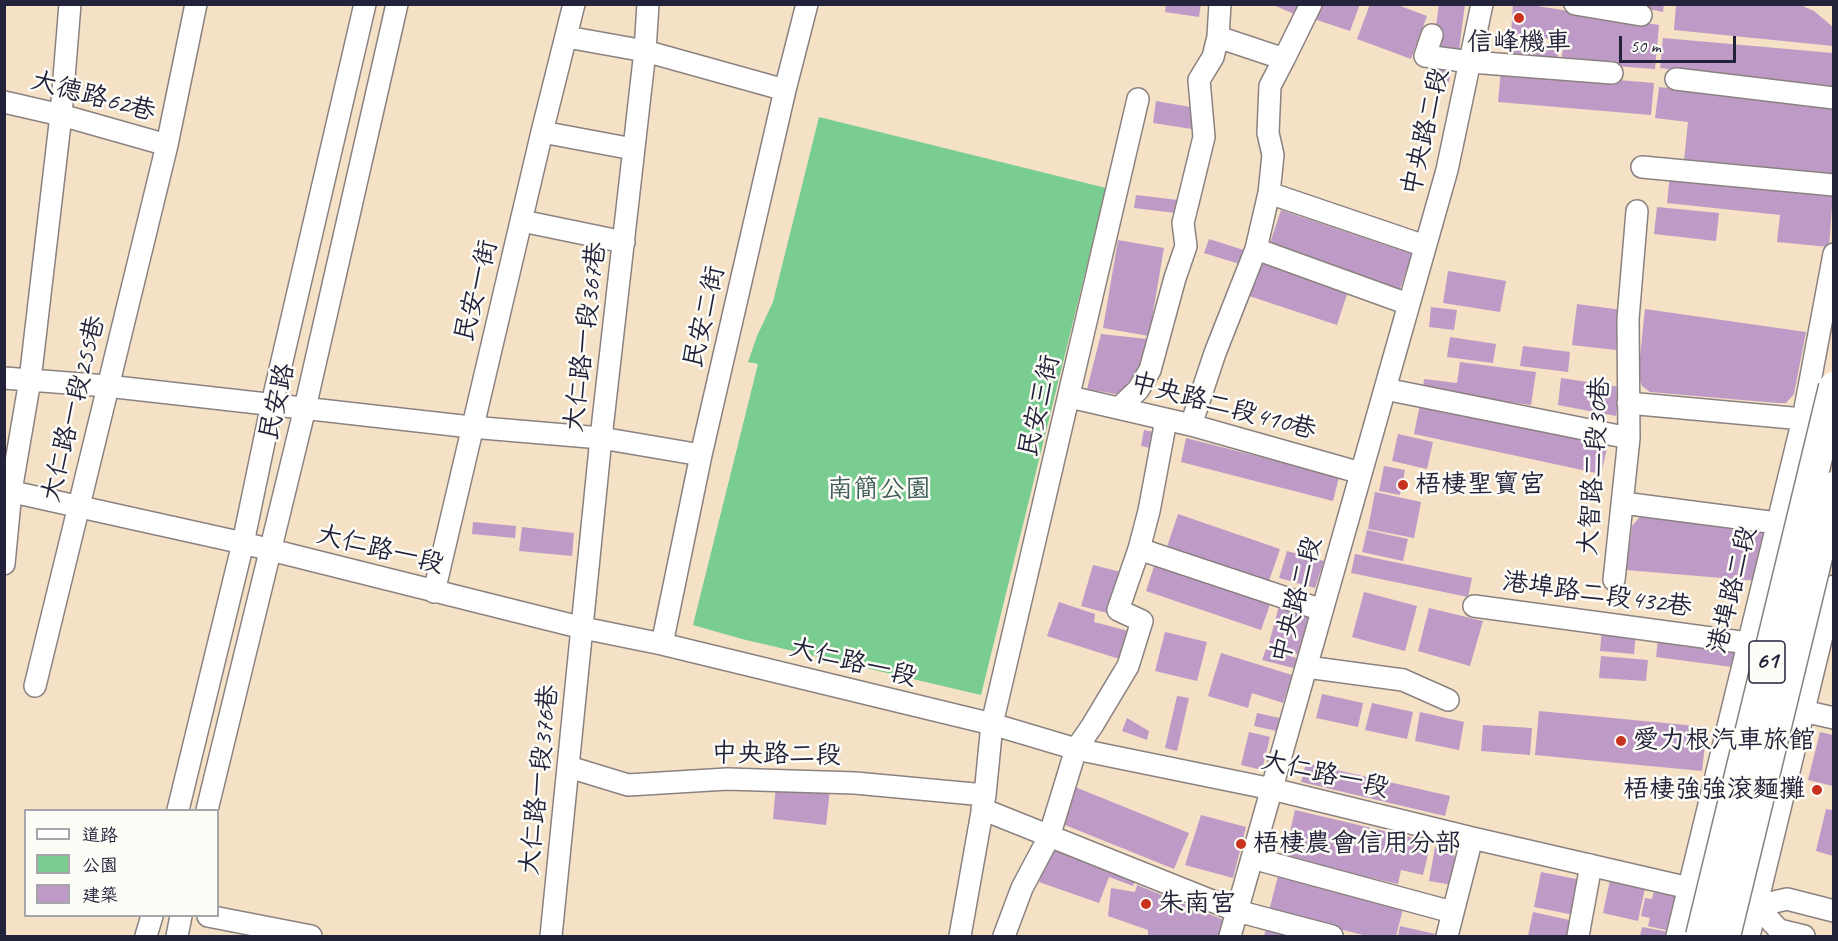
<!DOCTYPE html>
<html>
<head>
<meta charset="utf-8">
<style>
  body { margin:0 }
  #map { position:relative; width:1838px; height:941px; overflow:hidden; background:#f4e1c6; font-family:Caveat,"LXGW WenKai TC",sans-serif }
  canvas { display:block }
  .frame { position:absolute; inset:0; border:6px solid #22223b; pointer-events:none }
  .legend { position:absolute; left:24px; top:809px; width:195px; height:108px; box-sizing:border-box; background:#fdfcf7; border:2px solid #a5a5ac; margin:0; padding:8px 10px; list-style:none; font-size:18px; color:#22223b }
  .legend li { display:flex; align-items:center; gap:12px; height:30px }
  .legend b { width:30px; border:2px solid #a5a5ac }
  .scale { position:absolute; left:1619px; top:36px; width:117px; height:27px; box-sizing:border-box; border:3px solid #22223b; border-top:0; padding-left:8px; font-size:18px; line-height:21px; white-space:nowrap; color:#22223b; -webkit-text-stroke:4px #fdfcf7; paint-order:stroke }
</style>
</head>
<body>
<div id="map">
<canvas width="1838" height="941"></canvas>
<div class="frame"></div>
<ul class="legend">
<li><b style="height:8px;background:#fff"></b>道路</li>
<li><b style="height:16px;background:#79cd90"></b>公園</li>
<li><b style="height:16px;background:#be9bc6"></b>建築</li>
</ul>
<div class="scale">50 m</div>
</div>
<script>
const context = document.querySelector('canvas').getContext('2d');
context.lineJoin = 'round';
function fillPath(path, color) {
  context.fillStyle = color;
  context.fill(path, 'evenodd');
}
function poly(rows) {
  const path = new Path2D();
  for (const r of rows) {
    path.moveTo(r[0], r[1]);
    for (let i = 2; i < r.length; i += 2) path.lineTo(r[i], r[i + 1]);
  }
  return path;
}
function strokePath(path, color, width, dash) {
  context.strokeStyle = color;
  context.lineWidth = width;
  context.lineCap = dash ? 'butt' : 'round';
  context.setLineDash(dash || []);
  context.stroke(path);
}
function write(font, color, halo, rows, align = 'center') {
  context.font = font + ' Caveat,"LXGW WenKai TC",sans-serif';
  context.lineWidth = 5;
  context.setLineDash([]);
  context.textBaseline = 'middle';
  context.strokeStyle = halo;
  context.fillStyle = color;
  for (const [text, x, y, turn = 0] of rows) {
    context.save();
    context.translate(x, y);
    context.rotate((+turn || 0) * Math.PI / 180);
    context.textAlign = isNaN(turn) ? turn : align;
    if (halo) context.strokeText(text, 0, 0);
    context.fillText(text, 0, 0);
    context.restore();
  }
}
fillPath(poly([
  [819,117,1106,188,981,695,742,639,693,625,758,364,748,362,757,336,773,302]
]), '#79cd90');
fillPath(poly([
  [1166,4,1201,4,1199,17,1165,12],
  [1271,4,1306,4,1301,17],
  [1320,4,1360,4,1350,31,1314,19],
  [1370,4,1395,4,1427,16,1411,59,1357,39],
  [1439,4,1465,4,1458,58,1432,55],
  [1513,4,1524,4,1659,25,1655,69,1561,62,1564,41,1511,34],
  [1625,4,1664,4,1663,12],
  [1676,4,1798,4,1814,11,1833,27,1833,46,1674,30],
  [1663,38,1833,53,1833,88,1660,68],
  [1509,40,1559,45,1557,64,1507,59],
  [1431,67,1451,70,1449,82,1429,79],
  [1501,70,1654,83,1651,115,1498,102],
  [1659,87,1833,106,1833,175,1684,160,1688,122,1655,118],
  [1156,101,1196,108,1192,129,1153,123],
  [1670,175,1833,193,1829,247,1777,242,1780,215,1667,203],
  [1136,195,1178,200,1176,213,1134,208],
  [1657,207,1719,213,1716,241,1654,234],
  [1281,210,1412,254,1399,292,1268,249],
  [1209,239,1250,252,1246,266,1204,253],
  [1118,240,1164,248,1149,336,1103,328],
  [1260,262,1348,291,1337,325,1249,296],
  [1448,271,1506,281,1500,312,1443,303],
  [1577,304,1622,310,1616,350,1572,345],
  [1431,307,1457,310,1454,330,1429,327],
  [1645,309,1806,332,1794,394,1786,403,1777,403,1650,392,1642,386,1638,375],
  [1101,334,1147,339,1142,368,1126,396,1087,389],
  [1450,337,1496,344,1493,363,1447,357],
  [1523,346,1570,352,1568,372,1520,366],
  [1460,362,1536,372,1531,405,1423,391,1424,379,1457,383],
  [1561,378,1620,387,1616,416,1558,405],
  [1420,404,1608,444,1601,474,1414,434],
  [1144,430,1163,434,1159,450,1141,446],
  [1398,434,1433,442,1427,469,1392,461],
  [1186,438,1339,477,1333,501,1181,462],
  [1384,466,1405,470,1400,495,1379,491],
  [1375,492,1421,502,1414,538,1368,529],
  [1643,513,1762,528,1766,535,1758,581,1626,570,1632,526],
  [1178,514,1280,549,1269,581,1167,547],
  [473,522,516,526,515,538,472,534],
  [522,527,574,533,572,556,519,551],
  [1367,530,1408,539,1403,561,1362,552],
  [1287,551,1324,561,1315,588,1279,578],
  [1355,554,1472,578,1468,597,1351,573],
  [1156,560,1272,599,1261,630,1146,591],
  [1093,565,1133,575,1122,617,1081,606],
  [1364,592,1417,606,1405,651,1352,637],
  [1059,602,1095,614,1094,622,1140,634,1132,663,1047,636],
  [1280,602,1312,611,1300,655,1268,647],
  [1429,608,1483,621,1470,666,1418,651],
  [1602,629,1636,633,1634,654,1600,651],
  [1165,632,1207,642,1197,681,1155,671],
  [1658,638,1735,647,1732,667,1656,657],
  [1266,649,1300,659,1297,669,1262,660],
  [1221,653,1292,675,1283,703,1252,693,1248,708,1208,696],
  [1601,656,1648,660,1646,681,1599,678],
  [1322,694,1363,703,1358,727,1316,718],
  [1177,696,1189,698,1177,751,1165,748],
  [1372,703,1413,712,1407,739,1365,730],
  [1539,711,1707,727,1702,771,1535,755],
  [1420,712,1464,722,1459,750,1415,741],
  [1257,713,1284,719,1281,732,1254,726],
  [1127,718,1149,731,1147,740,1122,731],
  [1483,725,1532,728,1530,755,1481,751],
  [1249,732,1270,737,1262,770,1241,765],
  [1820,732,1833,735,1833,786,1808,780],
  [1306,763,1450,796,1445,816,1301,782],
  [776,785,830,790,826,825,773,819],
  [1070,785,1189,833,1174,869,1055,821],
  [1826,809,1833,810,1833,856,1816,851],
  [1295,810,1431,842,1423,875,1401,870,1398,884,1284,858],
  [1201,815,1246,827,1233,878,1185,865],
  [1051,847,1136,877,1133,886,1109,877,1099,903,1039,882],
  [1435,847,1447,849,1454,855,1457,864,1453,885,1429,881],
  [1279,872,1404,905,1396,936,1367,936,1269,911],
  [1541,872,1586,881,1579,916,1534,907],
  [1610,880,1645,888,1638,921,1603,913],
  [1137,885,1224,920,1219,936,1148,936,1148,930,1108,916,1111,888,1135,892],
  [1654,891,1682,897,1674,932,1648,926,1650,918,1641,916,1645,898,1652,899],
  [1533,912,1574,921,1571,936,1528,936],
  [1267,925,1310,936,1264,936],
  [1400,926,1444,936,1398,936],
  [1642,927,1674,933,1673,936,1640,936]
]), '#be9bc6');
const minor = poly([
  [1575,4,1641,15],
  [1432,35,1425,56,1471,62,1612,73],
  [567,37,645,51,785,90],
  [1284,59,1311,4],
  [1676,79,1834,98],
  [4,102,61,115,167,145],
  [542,132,633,149],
  [1642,167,1834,185],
  [1269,193,1425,246],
  [522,221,624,242],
  [1256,249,1408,304],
  [4,378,107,386,471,427,601,438,701,455],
  [1385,389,1629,438],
  [1070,397,1191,425,1361,473],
  [1628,403,1803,419],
  [1120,407,1138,390,1150,370,1175,278,1186,246,1183,223,1204,137,1199,80,1213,57,1218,37,1220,4],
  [1166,420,1149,511,1139,549,1322,610],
  [1191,425,1215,353,1256,249,1269,193,1273,155,1268,133,1270,86,1284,59,1218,37],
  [4,490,243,543,583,628,662,644,992,724,1076,749,1272,789,1472,838,1689,888,1757,906,1787,899,1834,911],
  [1623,503,1777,523],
  [4,564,11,491,30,380,61,115,70,4],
  [1614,580,1629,438,1628,319,1637,211],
  [434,592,542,132,574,4],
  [1474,606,1748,643],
  [662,644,701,455,785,90,807,4],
  [1307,667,1403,680,1448,700],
  [35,686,167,145,196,4],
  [1803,711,1834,718],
  [569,767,628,785,727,779,855,783,985,795],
  [982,809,1237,911,1332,936],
  [178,810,243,543,272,404,365,4],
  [207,810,305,408,397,4],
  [1252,858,1452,912],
  [1757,906,1779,930,1804,936],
  [208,916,311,936],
  [146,936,152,916],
  [177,936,181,916],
  [551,936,601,438,645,51,648,4],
  [960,936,985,795,992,724,1138,99],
  [1004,936,1022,888,1049,837,1076,749,1092,726,1128,666,1142,621,1118,610,1139,549],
  [1230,936,1447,170,1482,4],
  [1447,936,1472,838],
  [1578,936,1591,865],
  [1677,936,1803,419,1834,254],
  [1749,936,1834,586]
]);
strokePath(minor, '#8b8280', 24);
strokePath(minor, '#fff', 21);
const highwayBridge = poly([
  [1701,936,1834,387],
  [1725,936,1834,487]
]);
strokePath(highwayBridge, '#8b8280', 33, []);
strokePath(highwayBridge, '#fff', 30);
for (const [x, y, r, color] of [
  [1519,18,6,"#c8321e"],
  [1403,485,6,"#c8321e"],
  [1621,741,6,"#c8321e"],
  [1817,790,6,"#c8321e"],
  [1241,844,6,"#c8321e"],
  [1146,904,6,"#c8321e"]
]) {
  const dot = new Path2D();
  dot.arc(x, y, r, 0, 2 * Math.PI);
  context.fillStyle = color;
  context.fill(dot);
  strokePath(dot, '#fdfcf7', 2);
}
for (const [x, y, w] of [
  [1767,662,36]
]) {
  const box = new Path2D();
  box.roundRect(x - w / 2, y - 21, w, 42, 4.5);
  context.fillStyle = '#fdfcf7';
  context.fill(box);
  strokePath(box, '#22223b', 1.5);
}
write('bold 24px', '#22223b', null, [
  ["61",1767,662]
]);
write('26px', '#22223b', '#fdfcf7', [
  ["信峰機車",1519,43,"center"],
  ["梧棲聖寶宮",1415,485],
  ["愛力根汽車旅館",1633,741],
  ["梧棲強強滾麵攤",1805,790,"right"],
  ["梧棲農會信用分部",1253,844],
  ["朱南宮",1158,904]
], 'left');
write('26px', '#22223b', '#fdfcf7', [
  ["大德路62巷",93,97,15],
  ["中央路二段",1426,132,-77],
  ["民安一街",477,291,-76],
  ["民安二街",705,317,-77],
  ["大仁路一段367巷",586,337,-83],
  ["民安路",278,402,-77],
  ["民安三街",1040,406,-77],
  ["中央路二段410巷",1223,407,15],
  ["大仁路一段255巷",74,409,-76],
  ["大智路二段30巷",1595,466,-86],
  ["大仁路一段",380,550,14],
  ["港埠路二段",1733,590,-76],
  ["港埠路二段432巷",1597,595,8],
  ["中央路二段",1297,600,-75],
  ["大仁路一段",853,663,14],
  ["中央路二段",776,755,1],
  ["大仁路一段",1325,775,13],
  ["大仁路一段376巷",540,780,-84]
]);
write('26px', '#405e59', '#fdfcf7', [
  ["南簡公園",879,490]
]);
</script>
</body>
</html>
